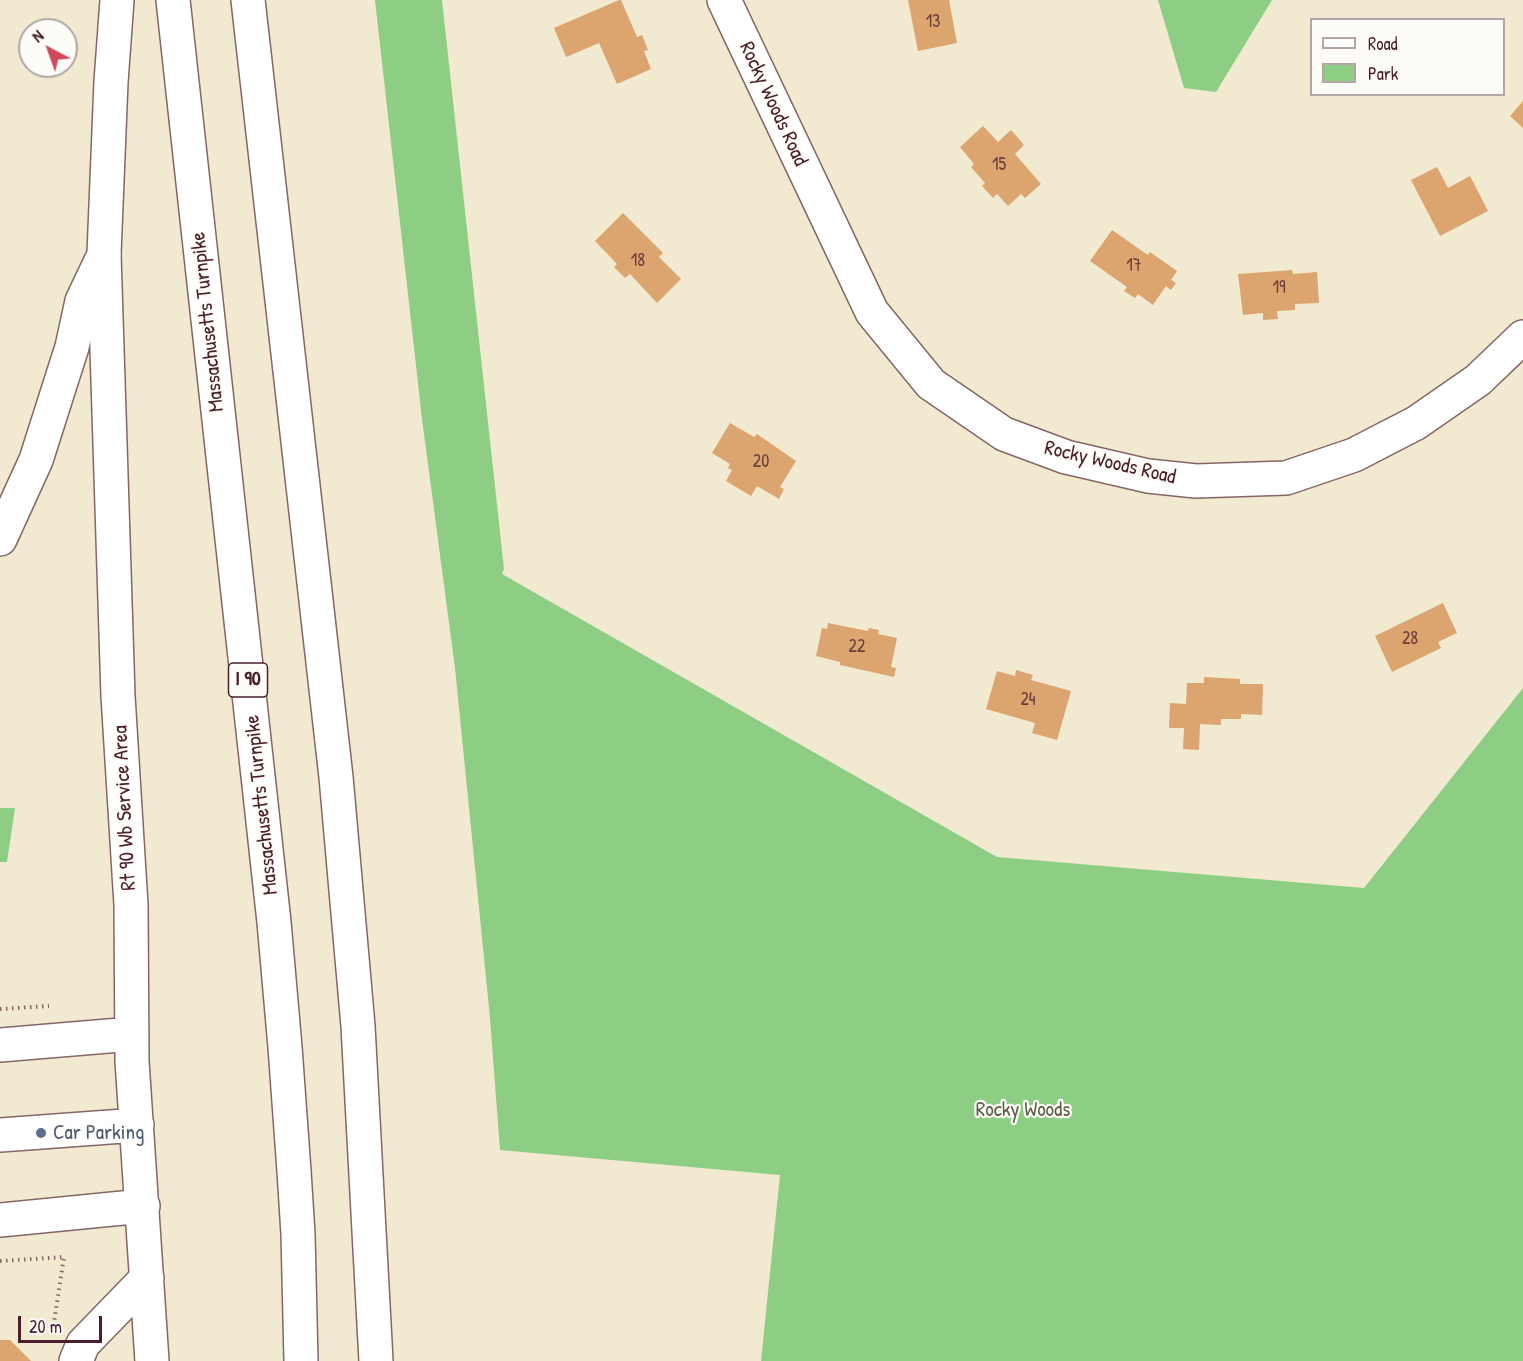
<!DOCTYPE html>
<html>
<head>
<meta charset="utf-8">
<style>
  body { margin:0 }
  #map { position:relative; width:1523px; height:1361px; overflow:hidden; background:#f2e9d1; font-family:"Patrick Hand",sans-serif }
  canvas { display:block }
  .legend { position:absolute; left:1310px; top:18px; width:195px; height:78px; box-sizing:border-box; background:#fdfcf7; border:2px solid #b5a4a5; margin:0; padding:8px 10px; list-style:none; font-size:18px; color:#4a1f2b }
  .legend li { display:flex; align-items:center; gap:12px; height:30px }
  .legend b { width:30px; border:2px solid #b5a4a5 }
  .north { position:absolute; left:18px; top:18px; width:60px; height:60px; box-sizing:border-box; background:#fdfcf7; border:2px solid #b5a4a5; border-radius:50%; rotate:319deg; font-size:16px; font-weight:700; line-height:24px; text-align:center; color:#4a1f2b }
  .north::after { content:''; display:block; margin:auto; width:21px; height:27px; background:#d1495b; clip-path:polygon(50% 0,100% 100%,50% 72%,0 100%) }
  .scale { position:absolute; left:18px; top:1316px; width:84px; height:27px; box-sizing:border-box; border:3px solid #4a1f2b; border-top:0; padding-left:8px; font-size:18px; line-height:21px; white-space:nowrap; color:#4a1f2b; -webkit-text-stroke:4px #fdfcf7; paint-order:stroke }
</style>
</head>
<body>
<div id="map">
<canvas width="1523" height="1361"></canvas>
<ul class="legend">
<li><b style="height:8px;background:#fff"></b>Road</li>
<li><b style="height:16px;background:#8dcd84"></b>Park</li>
</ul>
<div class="north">N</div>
<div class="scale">20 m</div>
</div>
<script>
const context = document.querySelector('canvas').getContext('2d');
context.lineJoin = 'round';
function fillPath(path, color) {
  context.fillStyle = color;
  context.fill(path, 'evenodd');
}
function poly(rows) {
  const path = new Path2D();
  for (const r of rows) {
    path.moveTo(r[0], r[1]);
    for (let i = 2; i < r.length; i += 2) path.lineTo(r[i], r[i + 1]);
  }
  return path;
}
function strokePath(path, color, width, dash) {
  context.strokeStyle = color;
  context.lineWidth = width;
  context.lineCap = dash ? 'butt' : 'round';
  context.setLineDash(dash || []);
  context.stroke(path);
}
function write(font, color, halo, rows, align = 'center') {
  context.font = font + ' "Patrick Hand",sans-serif';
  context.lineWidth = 4.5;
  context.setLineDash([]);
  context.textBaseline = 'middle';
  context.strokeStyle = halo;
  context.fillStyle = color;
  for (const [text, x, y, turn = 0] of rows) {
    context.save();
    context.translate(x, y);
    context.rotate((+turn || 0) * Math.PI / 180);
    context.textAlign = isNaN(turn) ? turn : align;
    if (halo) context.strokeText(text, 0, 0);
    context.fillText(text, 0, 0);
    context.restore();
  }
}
fillPath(poly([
  [375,0,442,0,504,569,502,574,997,857,1364,888,1523,688,1523,1361,761,1361,780,1175,500,1150,490,1018,455,668,422,419],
  [1158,0,1272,0,1216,92,1184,88],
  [0,808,15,808,7,862,0,862]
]), '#8dcd84');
fillPath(poly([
  [619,0,621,0,637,37,642,35,648,50,644,51,651,69,617,84,599,43,566,57,554,28],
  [908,0,949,0,957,43,918,51],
  [1523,101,1523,128,1510,116],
  [983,126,998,142,1011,130,1024,145,1015,154,1041,184,1025,198,1021,194,1008,206,997,194,993,198,982,186,985,183,971,167,974,164,960,147],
  [1437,167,1448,188,1470,176,1488,211,1440,236,1411,180],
  [623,213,663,253,659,257,681,279,657,303,630,274,625,278,614,267,617,264,595,241],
  [1112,230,1148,255,1150,252,1177,271,1171,280,1176,283,1171,290,1166,286,1153,305,1138,294,1135,298,1124,291,1127,287,1090,261],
  [1292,270,1293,274,1317,272,1319,303,1295,304,1295,310,1277,311,1278,319,1263,320,1263,313,1243,315,1238,274],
  [730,423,754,437,757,434,796,461,780,487,784,489,779,499,757,486,751,496,726,481,732,470,728,468,730,464,712,453],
  [1443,603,1457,633,1438,642,1441,648,1392,672,1375,636],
  [828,623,868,631,869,628,879,630,878,634,897,638,891,667,896,668,894,677,840,665,840,662,816,656,822,628,827,629],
  [1016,670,1033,675,1031,680,1071,691,1057,740,1032,733,1035,723,986,709,997,671,1015,676],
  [1204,677,1240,679,1240,684,1263,684,1262,715,1241,714,1241,719,1221,719,1221,725,1200,724,1199,750,1183,749,1184,728,1169,728,1170,703,1186,704,1187,683,1204,683],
  [0,1340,10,1340,31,1361,0,1361]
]), '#dca46e');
const minor = poly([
  [724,0,872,312,931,384,1004,434,1066,457,1148,476,1196,481,1286,478,1354,455,1416,423,1478,380,1523,337],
  [104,254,118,696,131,905,132,1061,152,1361],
  [0,539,36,460,72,347,82,301,101,261],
  [0,1045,132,1034],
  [0,1135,137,1125],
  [0,1220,143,1206],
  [76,1361,83,1344,147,1278]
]);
const highway = poly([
  [173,0,274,922,285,1047,294,1171,298,1234,301,1361],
  [248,0,336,777,358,1026,376,1361],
  [104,254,111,82,117,0]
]);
strokePath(minor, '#856665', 36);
strokePath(highway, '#856665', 36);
strokePath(poly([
  [0,1009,49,1006],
  [0,1261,64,1257,52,1335]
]), '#856665', 4, [1.5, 4.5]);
strokePath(minor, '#fff', 33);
strokePath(highway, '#fff', 33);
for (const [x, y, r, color] of [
  [41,1133,6,"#5c6f8a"]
]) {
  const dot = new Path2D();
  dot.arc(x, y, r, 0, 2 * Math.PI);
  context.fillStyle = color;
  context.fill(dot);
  strokePath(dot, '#fdfcf7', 2);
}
write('18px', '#6e403c', null, [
  ["13",933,22],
  ["15",999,165],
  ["18",638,261],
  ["17",1134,266],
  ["19",1279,288],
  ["20",761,462],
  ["28",1410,639],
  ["22",857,647],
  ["24",1028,700]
]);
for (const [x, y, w] of [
  [248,680,39]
]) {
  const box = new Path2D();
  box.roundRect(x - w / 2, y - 17, w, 34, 4.5);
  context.fillStyle = '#fdfcf7';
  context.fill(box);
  strokePath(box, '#4a1f2b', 1.5);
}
write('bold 20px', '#4a1f2b', null, [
  ["I 90",248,680]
]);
write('21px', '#4a1f2b', '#fdfcf7', [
  ["Rocky Woods Road",773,104,65],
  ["Massachusetts Turnpike",208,322,-96],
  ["Rocky Woods Road",1110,463,13],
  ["Massachusetts Turnpike",262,805,-96],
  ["Rt 90 Wb Service Area",125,808,-93]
]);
write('21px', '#615c4a', '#fdfcf7', [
  ["Rocky Woods",1023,1110]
]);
write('21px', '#4e5e75', '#fdfcf7', [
  ["Car Parking",53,1133]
], 'left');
</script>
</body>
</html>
